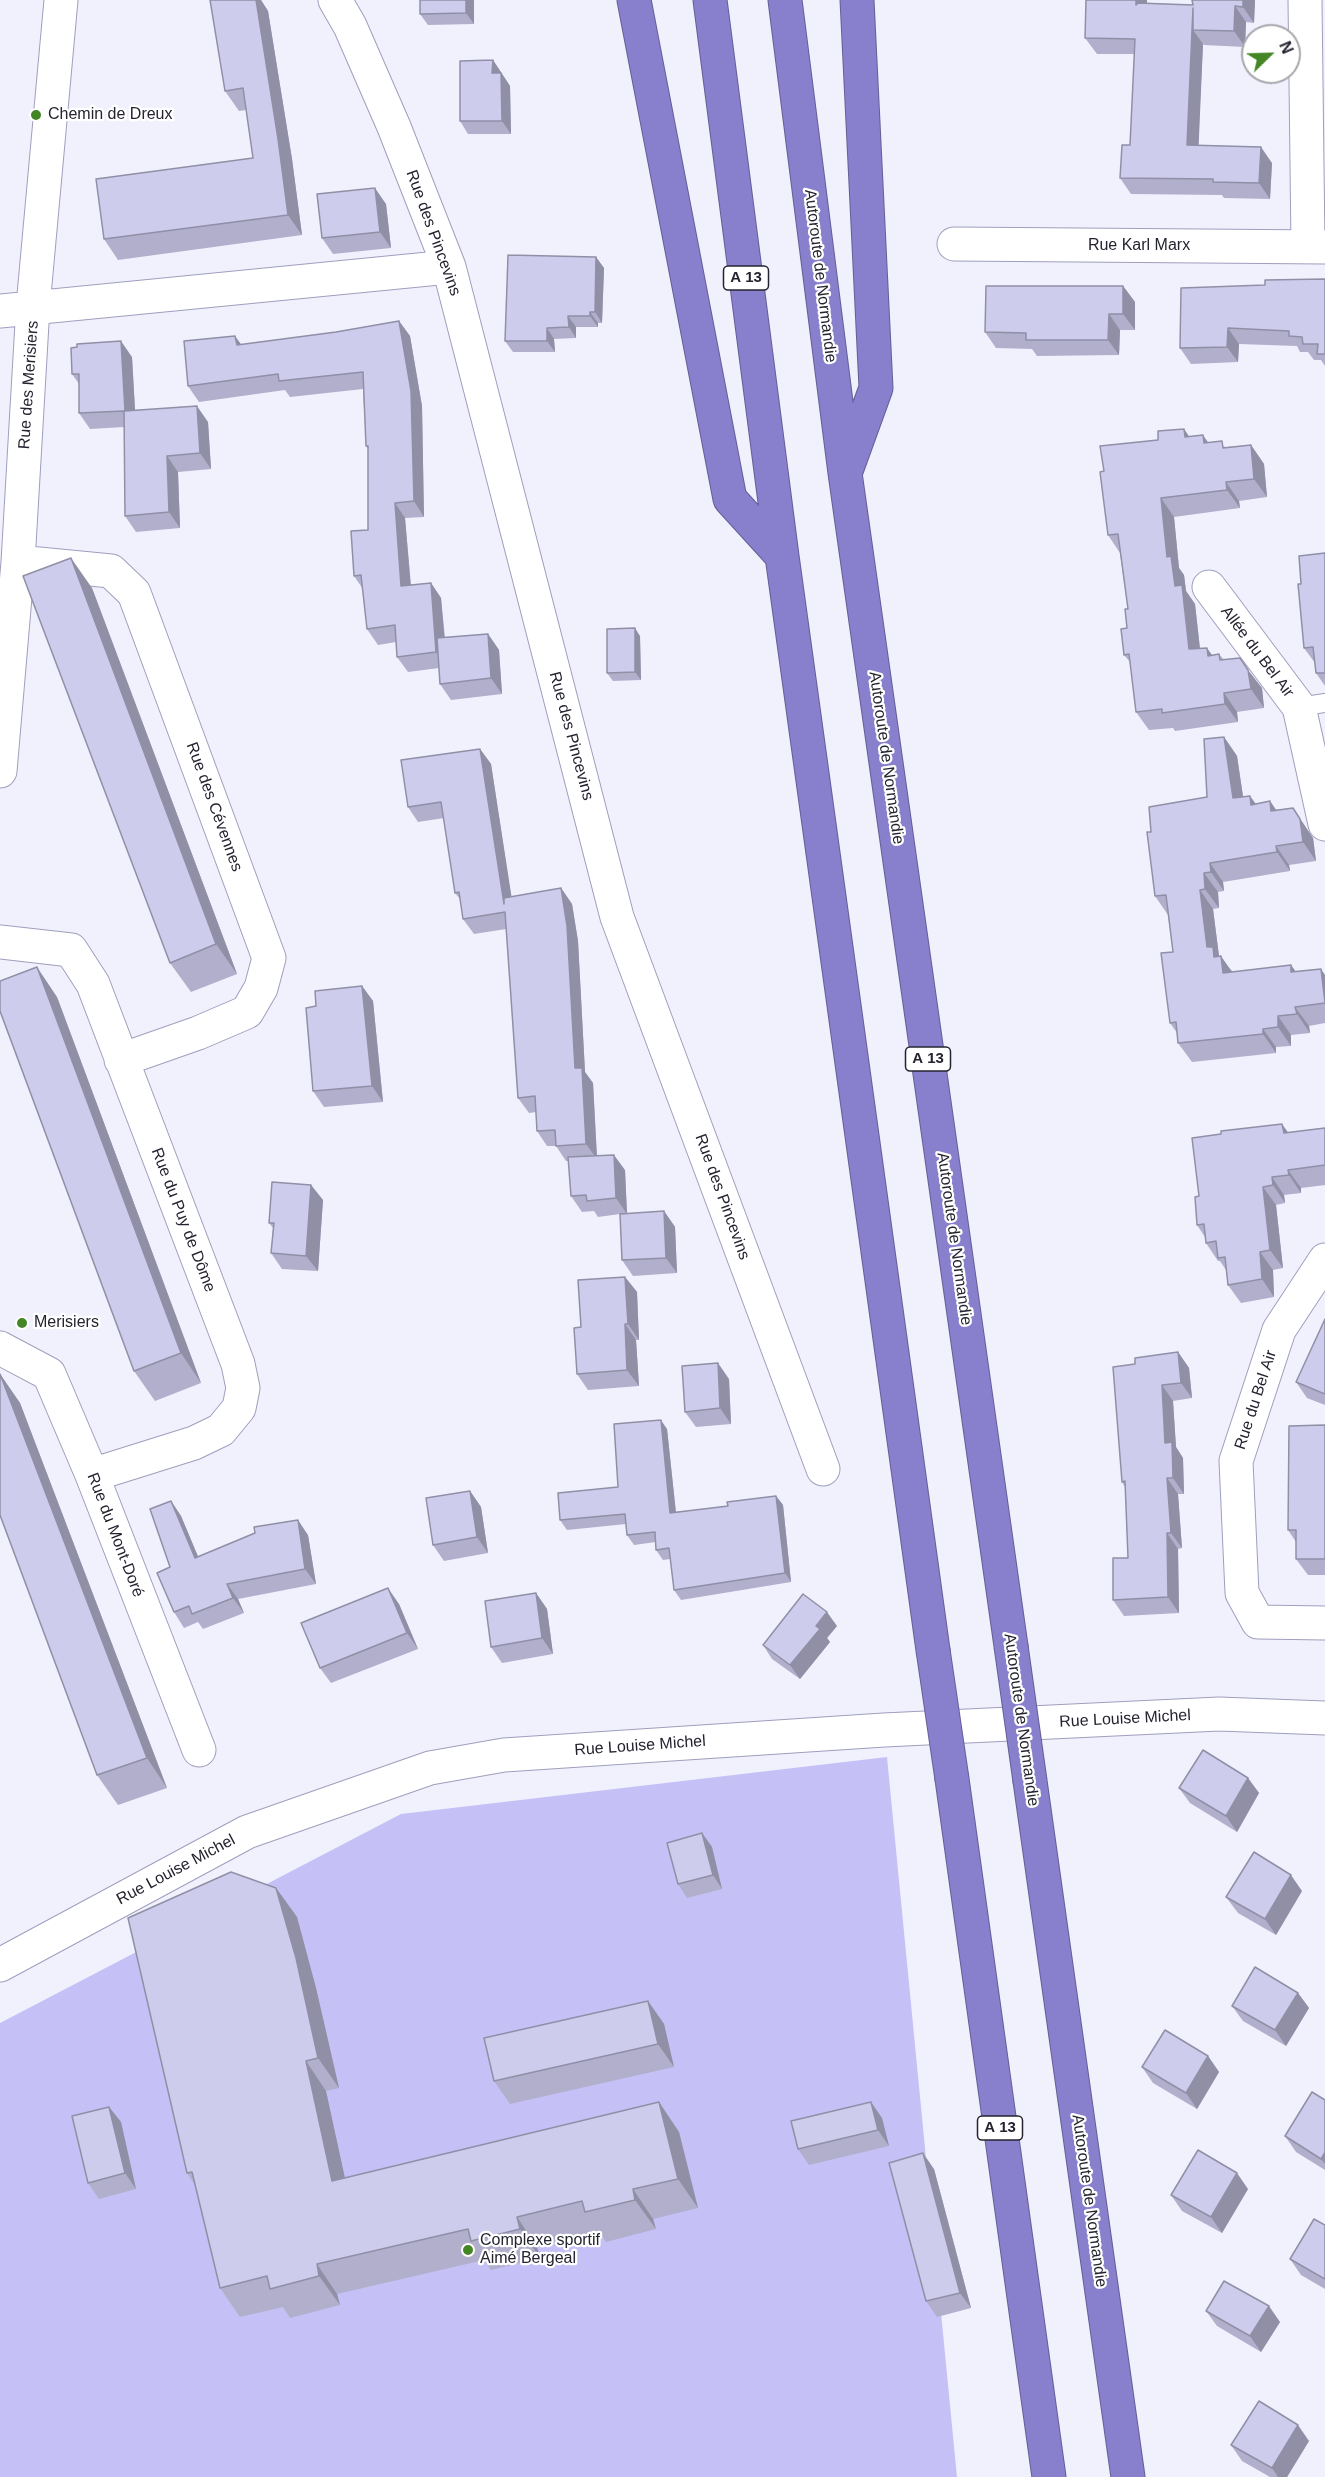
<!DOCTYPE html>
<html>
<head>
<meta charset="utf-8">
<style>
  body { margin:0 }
  #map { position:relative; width:1325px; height:2477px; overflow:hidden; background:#f1f1fe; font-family:Helvetica,sans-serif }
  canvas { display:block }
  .north { position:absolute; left:1241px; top:24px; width:60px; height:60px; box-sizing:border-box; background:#fff; border:2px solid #a7a7ac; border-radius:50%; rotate:67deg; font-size:16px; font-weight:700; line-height:24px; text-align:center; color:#242430 }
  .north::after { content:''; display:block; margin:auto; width:21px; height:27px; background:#448526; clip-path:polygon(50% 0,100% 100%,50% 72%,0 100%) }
</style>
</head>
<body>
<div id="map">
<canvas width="1325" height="2477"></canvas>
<div class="north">N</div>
</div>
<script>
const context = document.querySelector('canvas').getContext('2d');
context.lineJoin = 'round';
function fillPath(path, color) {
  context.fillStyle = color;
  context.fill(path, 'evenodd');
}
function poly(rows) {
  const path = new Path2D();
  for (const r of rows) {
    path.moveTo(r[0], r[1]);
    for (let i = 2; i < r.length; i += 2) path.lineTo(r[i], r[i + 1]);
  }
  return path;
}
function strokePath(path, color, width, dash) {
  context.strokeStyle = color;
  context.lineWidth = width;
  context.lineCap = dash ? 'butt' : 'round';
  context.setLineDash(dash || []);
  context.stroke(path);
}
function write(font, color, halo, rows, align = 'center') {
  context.font = font + ' Helvetica,sans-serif';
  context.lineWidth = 4.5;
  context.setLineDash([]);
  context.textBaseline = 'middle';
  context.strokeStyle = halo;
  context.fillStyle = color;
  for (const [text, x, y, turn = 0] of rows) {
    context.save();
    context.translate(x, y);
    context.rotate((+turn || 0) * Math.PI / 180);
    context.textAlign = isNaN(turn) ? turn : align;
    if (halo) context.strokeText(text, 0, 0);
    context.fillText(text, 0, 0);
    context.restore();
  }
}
fillPath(poly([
  [887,1757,957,2477,0,2477,0,2023,401,1814]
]), '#c5c1f7');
const lane = poly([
  [1299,707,1325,703]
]);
const street = poly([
  [335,0,350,26,394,127,449,267,617,917,823,1469],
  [1305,0,1308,247],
  [954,244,1325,247],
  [0,311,449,267],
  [18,562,111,571,134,593,269,958,261,988,247,1012,198,1033,121,1060],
  [1209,587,1299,707,1325,824],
  [0,771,18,562,33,306,61,0],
  [0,942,71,950,93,984,238,1364,243,1388,239,1408,221,1430,194,1443,92,1475],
  [1325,1260,1279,1330,1236,1461,1242,1593,1258,1622,1325,1623],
  [0,1348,49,1374,92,1475,199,1750],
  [0,1965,247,1832,430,1768,504,1755,884,1730,1219,1714,1325,1718]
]);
const highway = poly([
  [634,0,730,499,782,556],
  [710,0,782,556,933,1650],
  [785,0,845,473,1011,1646],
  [847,468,876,388,857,0],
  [952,1779,1049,2477],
  [1030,1781,1128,2477]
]);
strokePath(lane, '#9f9ebd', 20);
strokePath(street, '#9f9ebd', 35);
strokePath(highway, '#655f96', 35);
strokePath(lane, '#fff', 18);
strokePath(street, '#fff', 33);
strokePath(highway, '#887fcd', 33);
const highwayBridge = poly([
  [1011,1646,1030,1781],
  [933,1650,952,1779]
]);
strokePath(highwayBridge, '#655f96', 35, []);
strokePath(highwayBridge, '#887fcd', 33);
fillPath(poly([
  [210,0,261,0,268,11,292,159,302,235,118,260,104,239,253,158,246,110,239,111,225,91],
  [474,0,474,24,428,25,420,14],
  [1086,0,1147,0,1147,3,1193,5,1192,0,1255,0,1254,23,1246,22,1245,47,1204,45,1203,44,1198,145,1272,163,1270,199,1224,198,1222,195,1131,194,1120,178,1130,145,1135,54,1097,54,1085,38],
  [493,60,510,86,511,134,468,134,460,121],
  [386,204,391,248,333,254,322,238],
  [596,257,604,268,602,323,598,323,598,327,576,327,576,338,554,339,555,352,513,352,505,341],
  [1325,279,1325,366,1321,360,1314,360,1308,352,1300,352,1297,346,1239,344,1238,362,1191,364,1180,348,1265,285],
  [1123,286,1135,302,1135,330,1120,330,1119,355,1037,356,1032,349,996,348,985,332],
  [399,321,410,336,422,406,424,517,405,518,411,585,431,583,441,598,445,638,488,634,499,650,502,694,451,700,440,684,439,668,408,672,397,657,396,642,378,645,367,629,363,589,354,576,368,530,368,449,366,446,363,389,290,397,285,390,199,402,188,386,242,345,336,332],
  [132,357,135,410,208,422,211,469,178,472,180,528,136,532,125,516,124,427,90,429,79,413,79,384,72,374],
  [1184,429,1189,437,1226,447,1251,445,1264,464,1267,497,1239,501,1240,508,1174,517,1179,568,1184,575,1186,591,1195,604,1200,648,1212,655,1219,654,1224,660,1262,688,1264,708,1237,712,1238,722,1175,731,1173,728,1149,730,1136,712,1130,662,1124,655,1128,609,1120,553,1108,535,1104,471,1158,440],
  [1325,553,1325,686,1316,673,1315,663,1304,648,1301,584],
  [92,588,237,974,191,992,170,963],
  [640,636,641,680,613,681,607,673],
  [1224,737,1237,756,1243,796,1250,796,1256,804,1270,801,1276,810,1293,808,1313,838,1316,861,1289,865,1290,871,1223,882,1224,891,1218,892,1219,908,1213,909,1219,956,1233,972,1291,965,1296,972,1325,975,1325,1023,1309,1026,1310,1033,1291,1035,1291,1046,1276,1047,1276,1053,1192,1062,1178,1043,1177,1033,1170,1023,1173,952,1168,915,1155,896,1151,832,1207,797],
  [480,749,491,764,511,897,561,888,572,904,578,941,585,1072,593,1083,597,1156,625,1170,627,1214,664,1211,675,1227,677,1273,633,1276,622,1260,620,1214,598,1217,594,1211,582,1212,571,1196,569,1161,566,1161,556,1146,547,1146,537,1131,536,1112,529,1113,518,1098,506,929,474,934,463,919,460,899,455,893,444,818,418,822,408,807],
  [362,986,373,1001,383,1102,324,1107,313,1091,316,1006],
  [57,997,201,1383,155,1401,134,1371],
  [1325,1128,1325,1185,1301,1188,1301,1193,1284,1195,1285,1203,1276,1205,1283,1268,1273,1270,1274,1297,1241,1303,1228,1285,1226,1270,1220,1261,1218,1261,1206,1243,1205,1237,1197,1225,1199,1196,1288,1133],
  [311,1185,323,1200,318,1271,282,1269,271,1253,273,1228,269,1223],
  [625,1277,637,1292,639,1340,636,1340,639,1386,588,1390,577,1374,581,1327],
  [1325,1319,1325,1405,1307,1398,1296,1382],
  [1178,1352,1189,1368,1192,1398,1173,1401,1176,1447,1183,1458,1184,1494,1178,1494,1182,1548,1178,1549,1179,1613,1124,1616,1113,1600,1128,1558,1125,1487,1122,1482,1135,1364],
  [0,1374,20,1403,167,1788,118,1805,97,1775],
  [729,1379,731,1424,696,1427,685,1412],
  [1325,1425,1325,1575,1308,1575,1296,1559,1296,1542,1288,1530],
  [667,1429,676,1512,728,1506,776,1496,783,1505,791,1582,681,1600,674,1590,670,1559,663,1560,656,1550,656,1542,634,1545,627,1535,626,1524,567,1530,560,1520,618,1487],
  [470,1491,481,1507,488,1553,444,1561,433,1545],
  [171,1501,181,1516,198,1557,308,1535,316,1584,238,1599,244,1613,203,1629,198,1622,184,1628,174,1612,170,1567],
  [536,1593,547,1609,553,1654,502,1663,491,1647],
  [399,1604,418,1649,331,1683,320,1668],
  [837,1626,827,1638,830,1642,800,1679,772,1659,763,1645],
  [1248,1778,1259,1793,1237,1832,1190,1803,1179,1788],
  [702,1833,712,1847,722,1889,687,1898,678,1884],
  [276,1888,297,1917,316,1988,339,2088,326,2091,345,2178,659,2102,679,2132,698,2208,653,2219,656,2229,606,2242,599,2232,537,2247,540,2258,491,2270,484,2260,337,2294,340,2305,290,2318,283,2307,240,2317,220,2288,195,2185,187,2173],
  [1302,1891,1276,1935,1238,1913,1226,1897],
  [1298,1993,1309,2008,1286,2046,1243,2021,1232,2006],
  [648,2001,664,2024,674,2067,510,2104,494,2081],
  [1208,2056,1219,2072,1197,2109,1153,2083,1142,2067],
  [1325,2100,1325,2170,1296,2152,1285,2136],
  [109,2107,121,2122,136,2189,99,2199,88,2183],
  [882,2118,889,2146,809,2165,798,2149],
  [934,2169,971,2308,937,2317,926,2301],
  [1248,2189,1222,2233,1182,2211,1171,2195],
  [1325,2225,1325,2289,1301,2275,1290,2259],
  [1206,2311,1280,2322,1261,2352,1217,2326],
  [1309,2441,1287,2477,1270,2477,1242,2461,1231,2445]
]), '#b1afcc');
fillPath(poly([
  [256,0,261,0,268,11,292,159,302,235,288,215],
  [466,0,474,0,474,24,466,13],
  [1136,0,1147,0,1147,21,1136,5],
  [1243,0,1255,0,1254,23,1243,7],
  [1235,6,1246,22,1245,47,1234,31],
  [1193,8,1193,30,1203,44,1198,160,1187,145],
  [493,60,510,86,511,134,502,121,492,73],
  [1261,147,1272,163,1270,199,1259,183],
  [375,188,386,204,391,248,380,232],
  [596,257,604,268,602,323,595,312],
  [1123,286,1135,302,1135,330,1123,314],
  [590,312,598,323,598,327,590,316],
  [1109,314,1120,330,1119,355,1108,340],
  [568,316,576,327,576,338,569,327],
  [399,321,410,336,422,406,424,517,414,501],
  [547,328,554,339,555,352,547,341],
  [1228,328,1239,344,1238,362,1227,347],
  [235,336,246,351,237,345],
  [121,341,132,357,136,427,125,411],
  [197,406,208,422,211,469,200,453],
  [1184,429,1197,448,1185,437],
  [1203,435,1216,454,1204,443],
  [1251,445,1264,464,1267,497,1254,479],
  [167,456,178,472,180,528,169,512],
  [1226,482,1239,501,1240,508,1227,490],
  [1161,498,1174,517,1179,568,1184,575,1186,591,1195,604,1202,668,1189,649,1175,586,1167,557],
  [395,503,405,518,412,601,401,586],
  [71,558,92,588,237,974,216,944],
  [431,583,441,598,447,667,436,652],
  [635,628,640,636,641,680,635,672],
  [488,634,499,650,502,694,491,678],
  [1207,648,1220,666,1208,656],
  [1248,670,1262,688,1264,708,1251,689],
  [1224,693,1237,712,1238,722,1225,704],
  [1224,737,1237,756,1246,817,1233,798],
  [480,749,491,764,515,919,504,904],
  [1250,796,1263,815,1251,805],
  [1270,801,1283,820,1271,811],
  [1293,808,1313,838,1316,861,1303,842],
  [1276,846,1289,865,1290,871,1277,852],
  [1210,863,1223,882,1224,891,1211,872],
  [1204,873,1218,892,1219,908,1205,889],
  [561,888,572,904,578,941,585,1072,593,1083,597,1159,586,1144,575,1068],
  [1200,890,1213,909,1219,956,1221,956,1234,975,1223,973,1207,947],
  [1291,965,1304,984,1291,972],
  [37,967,57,997,201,1383,181,1353],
  [1321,969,1325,975,1325,1003],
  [362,986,373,1001,383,1102,372,1086],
  [1295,1007,1309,1026,1310,1033,1297,1014],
  [1278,1016,1291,1035,1291,1046,1278,1027],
  [1263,1029,1276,1047,1276,1053,1263,1034],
  [1282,1124,1295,1142,1284,1133],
  [614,1155,625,1170,627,1214,616,1198],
  [1288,1170,1301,1188,1301,1193,1289,1175],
  [1272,1177,1284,1195,1285,1203,1273,1185],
  [311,1185,323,1200,318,1271,306,1256],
  [1263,1187,1276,1205,1283,1268,1270,1250],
  [664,1211,675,1227,677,1273,666,1258],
  [1260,1252,1273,1270,1274,1297,1262,1279],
  [625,1277,637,1292,639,1340,628,1324],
  [625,1324,636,1340,639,1386,627,1370],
  [1178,1352,1189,1368,1192,1398,1181,1383],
  [718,1363,729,1379,731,1424,720,1408],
  [0,1374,20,1403,167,1788,147,1758],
  [1162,1385,1173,1401,1176,1447,1183,1458,1184,1494,1173,1478,1165,1443],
  [661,1420,667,1429,677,1523,670,1513],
  [1167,1478,1178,1494,1182,1548,1171,1533],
  [470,1491,481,1507,488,1553,477,1537],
  [776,1496,783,1505,791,1582,785,1573],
  [171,1501,181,1516,205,1573,195,1558],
  [298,1520,308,1535,316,1584,305,1569],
  [1167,1533,1178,1549,1179,1613,1168,1597],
  [227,1584,238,1599,244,1613,233,1598],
  [388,1588,399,1604,418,1649,407,1633],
  [536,1593,547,1609,553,1654,542,1638],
  [827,1612,837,1626,827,1638,830,1642,800,1679,790,1665,816,1626],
  [1248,1778,1259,1793,1237,1832,1226,1816],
  [702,1833,712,1847,722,1889,713,1875],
  [1291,1875,1302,1891,1276,1935,1265,1919],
  [276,1888,297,1917,316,1988,339,2088,318,2058],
  [1298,1993,1309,2008,1286,2046,1275,2030],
  [648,2001,664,2024,674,2067,658,2044],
  [1208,2056,1219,2072,1197,2109,1186,2093],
  [306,2061,326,2091,352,2211,332,2181],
  [659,2102,679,2132,698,2208,678,2179],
  [871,2102,882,2118,889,2146,878,2130],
  [109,2107,121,2122,136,2189,125,2173],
  [1325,2152,1325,2164,1321,2159],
  [923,2153,934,2169,971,2308,960,2293],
  [1237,2173,1248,2189,1222,2233,1211,2217],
  [633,2189,653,2219,656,2229,635,2200],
  [517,2217,537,2247,540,2258,520,2229],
  [317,2264,337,2294,340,2305,319,2276],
  [1269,2306,1280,2322,1261,2352,1250,2336],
  [1298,2425,1309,2441,1287,2477,1278,2477,1272,2468]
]), '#908fa6');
const building = poly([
  [210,0,256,0,278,139,288,215,104,239,96,179,253,158,243,88,225,91,210,0],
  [420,0,466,0,466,13,420,14,420,0],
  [1086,0,1136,0,1136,5,1138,3,1193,5,1192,0,1243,0,1243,7,1235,6,1234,31,1193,30,1193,8,1187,145,1261,147,1259,183,1213,182,1213,179,1120,178,1122,145,1130,145,1135,39,1085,38,1086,0],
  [493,60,492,73,501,73,502,121,460,121,460,61,493,60],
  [375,188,380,232,322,238,317,194,375,188],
  [508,255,596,257,595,312,590,312,590,316,568,316,569,327,547,328,547,341,505,341,508,255],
  [1325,279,1325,354,1317,354,1318,344,1303,344,1302,337,1289,336,1289,331,1228,328,1227,347,1180,348,1181,288,1265,285,1265,280,1325,279],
  [986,286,1123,286,1123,314,1109,314,1108,340,1026,340,1026,333,985,332,986,286],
  [399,321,411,391,414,501,395,503,401,586,431,583,436,652,397,657,395,625,367,629,361,575,354,576,351,531,368,530,368,446,366,446,363,372,279,381,278,374,188,386,184,341,235,336,237,345,336,332,399,321],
  [121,341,125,411,197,406,200,453,167,456,169,512,125,516,124,411,79,413,79,374,72,374,71,348,77,347,77,344,121,341],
  [1184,429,1185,437,1203,435,1204,443,1222,441,1223,448,1251,445,1254,479,1226,482,1227,490,1161,498,1167,557,1171,556,1175,586,1182,585,1189,649,1207,648,1208,656,1219,654,1220,660,1240,658,1248,670,1251,689,1224,693,1225,704,1162,713,1162,709,1136,712,1129,654,1124,655,1121,629,1127,628,1125,609,1128,609,1118,534,1108,535,1100,472,1104,471,1100,446,1158,440,1158,431,1184,429],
  [1325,553,1325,673,1316,673,1313,647,1304,648,1298,584,1301,584,1299,556,1325,553],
  [71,558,216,944,170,963,23,576,71,558],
  [635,628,635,672,607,673,607,629,635,628],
  [488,634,491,678,440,684,437,638,488,634],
  [1224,737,1233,798,1250,796,1251,805,1270,801,1271,811,1293,808,1300,819,1303,842,1276,846,1277,852,1210,863,1211,872,1204,873,1205,889,1200,890,1207,947,1213,947,1214,957,1221,956,1223,973,1291,965,1291,972,1321,969,1325,1003,1295,1007,1297,1014,1278,1016,1278,1027,1263,1029,1263,1034,1178,1043,1176,1022,1170,1023,1161,953,1173,952,1166,895,1155,896,1147,832,1151,832,1149,807,1207,797,1204,739,1224,737],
  [480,749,504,904,504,898,561,888,567,926,575,1068,582,1068,586,1144,556,1146,555,1130,537,1131,535,1096,518,1098,505,912,463,919,459,892,455,893,441,802,408,807,401,760,480,749],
  [37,967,181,1353,134,1371,0,1011,0,981,37,967],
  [362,986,372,1086,313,1091,306,1008,316,1006,315,991,362,986],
  [1282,1124,1284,1133,1325,1128,1325,1165,1288,1170,1289,1175,1272,1177,1273,1185,1263,1187,1270,1250,1260,1252,1262,1279,1228,1285,1225,1257,1218,1258,1216,1241,1206,1243,1204,1224,1197,1225,1195,1197,1199,1196,1192,1138,1221,1134,1221,1131,1282,1124],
  [614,1155,616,1198,587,1201,586,1195,571,1196,568,1157,614,1155],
  [272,1182,311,1185,306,1256,271,1253,274,1223,269,1223,272,1182],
  [664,1211,666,1258,622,1260,620,1214,664,1211],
  [625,1277,628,1324,625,1324,627,1370,577,1374,574,1328,581,1327,578,1280,625,1277],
  [1325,1319,1325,1394,1296,1382,1325,1319],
  [1178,1352,1181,1383,1162,1385,1165,1443,1172,1442,1173,1478,1167,1478,1171,1533,1167,1533,1168,1597,1113,1600,1113,1558,1128,1558,1125,1481,1122,1482,1113,1367,1135,1364,1135,1358,1178,1352],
  [718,1363,720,1408,685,1412,682,1366,718,1363],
  [0,1374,147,1758,97,1775,0,1515,0,1374],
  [661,1420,670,1513,728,1506,727,1502,776,1496,785,1573,674,1590,669,1548,656,1550,655,1532,627,1535,625,1514,560,1520,558,1493,618,1487,614,1424,661,1420],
  [1325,1425,1325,1559,1296,1559,1296,1530,1288,1530,1289,1426,1325,1425],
  [470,1491,477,1537,433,1545,426,1498,470,1491],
  [171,1501,195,1558,255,1533,254,1527,298,1520,305,1569,227,1584,233,1598,192,1614,189,1606,174,1612,157,1573,170,1567,150,1509,171,1501],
  [388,1588,407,1633,320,1668,301,1623,388,1588],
  [536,1593,542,1638,491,1647,485,1601,536,1593],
  [803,1594,827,1612,816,1626,820,1629,790,1665,763,1645,803,1594],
  [1203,1750,1248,1778,1226,1816,1179,1788,1203,1750],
  [702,1833,713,1875,678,1884,667,1843,702,1833],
  [1254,1852,1291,1875,1265,1919,1226,1897,1254,1852],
  [231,1872,276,1888,296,1958,318,2058,306,2061,332,2181,659,2102,678,2179,633,2189,635,2200,585,2212,582,2201,517,2217,520,2229,471,2241,468,2229,317,2264,319,2276,270,2289,267,2276,220,2288,192,2172,187,2173,128,1918,231,1872],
  [1255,1967,1298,1993,1275,2030,1232,2006,1255,1967],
  [648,2001,658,2044,494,2081,484,2038,648,2001],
  [1165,2030,1208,2056,1186,2093,1142,2067,1165,2030],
  [1312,2092,1325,2100,1325,2152,1321,2159,1285,2136,1312,2092],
  [871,2102,878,2130,798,2149,791,2121,871,2102],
  [109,2107,125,2173,88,2183,72,2116,109,2107],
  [1198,2150,1237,2173,1211,2217,1171,2195,1198,2150],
  [923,2153,960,2293,926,2301,889,2163,923,2153],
  [1314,2219,1325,2225,1325,2279,1290,2259,1314,2219],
  [1224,2281,1269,2306,1250,2336,1206,2311,1224,2281],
  [1259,2401,1298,2425,1272,2468,1231,2445,1259,2401]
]);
fillPath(building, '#cecced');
strokePath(building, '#908fa6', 1.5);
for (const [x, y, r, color] of [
  [36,115,6,"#448526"],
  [22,1323,6,"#448526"],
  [468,2250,6,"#448526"]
]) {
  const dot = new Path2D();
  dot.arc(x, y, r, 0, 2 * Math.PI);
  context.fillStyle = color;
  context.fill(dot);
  strokePath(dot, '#fff', 2);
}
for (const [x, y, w] of [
  [746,278,45],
  [928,1059,45],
  [1000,2128,45]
]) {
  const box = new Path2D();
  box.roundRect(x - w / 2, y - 12, w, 24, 4.5);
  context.fillStyle = '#fff';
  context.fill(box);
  strokePath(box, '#242430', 1.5);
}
write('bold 15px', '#242430', null, [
  ["A 13",746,278],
  ["A 13",928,1059],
  ["A 13",1000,2128]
]);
write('16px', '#242430', '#fff', [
  ["Chemin de Dreux",48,115],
  ["Merisiers",34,1323],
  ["Complexe sportif",480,2241],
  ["Aimé Bergeal",480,2259]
], 'left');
write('16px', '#242430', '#fff', [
  ["Rue des Pincevins",433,233,70],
  ["Rue Karl Marx",1139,246],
  ["Autoroute de Normandie",820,276,83],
  ["Rue des Merisiers",29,385,-86],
  ["Allée du Bel Air",1257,652,53],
  ["Rue des Pincevins",571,736,75],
  ["Autoroute de Normandie",886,758,82],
  ["Rue des Cévennes",214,807,70],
  ["Rue des Pincevins",722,1197,70],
  ["Rue du Puy de Dôme",183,1220,69],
  ["Autoroute de Normandie",954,1239,82],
  ["Rue du Bel Air",1256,1400,-72],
  ["Rue du Mont-Doré",115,1535,69],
  ["Rue Louise Michel",1125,1719,-3],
  ["Autoroute de Normandie",1021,1720,82],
  ["Rue Louise Michel",640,1746,-4],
  ["Rue Louise Michel",176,1870,-28],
  ["Autoroute de Normandie",1089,2201,82]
]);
</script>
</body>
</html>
